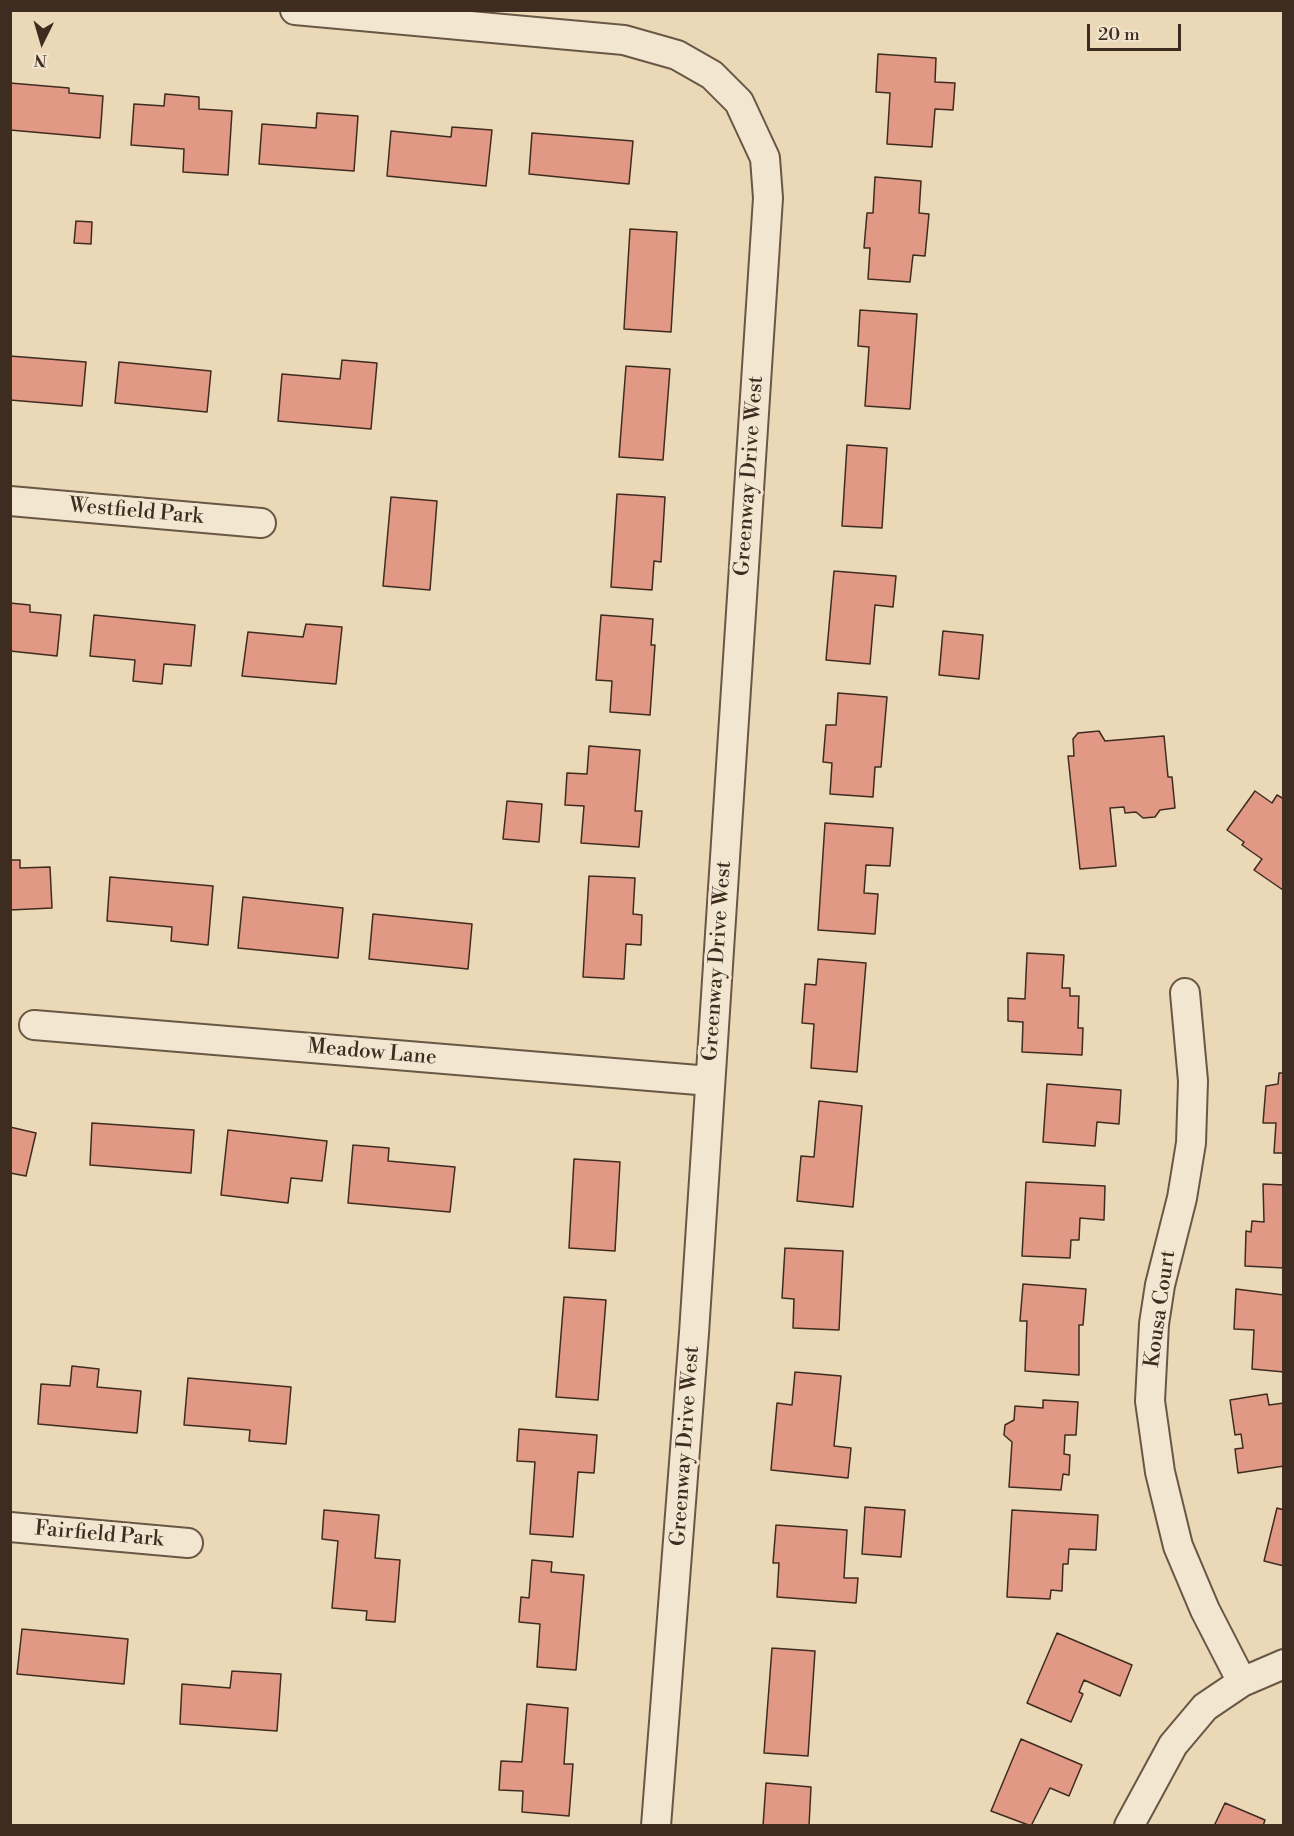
<!DOCTYPE html>
<html>
<head>
<meta charset="utf-8">
<style>
  body { margin:0 }
  #map { position:relative; width:1294px; height:1836px; overflow:hidden; background:#ebd8b6; font-family:"Libre Bodoni",serif }
  canvas { display:block }
  .frame { position:absolute; inset:0; border:12px solid #3e2c21; pointer-events:none }
  .north { position:absolute; left:12px; top:12px; width:60px; height:60px; -webkit-text-stroke:4px #f2e6d0; paint-order:stroke; rotate:185deg; font-size:16px; font-weight:700; line-height:24px; text-align:center; color:#3e2c21 }
  .north::after { content:''; display:block; margin:auto; width:21px; height:27px; background:#3e2c21; clip-path:polygon(50% 0,100% 100%,50% 72%,0 100%) }
  .scale { position:absolute; left:1087px; top:24px; width:94px; height:27px; box-sizing:border-box; border:3px solid #3e2c21; border-top:0; padding-left:8px; font-size:18px; line-height:21px; white-space:nowrap; color:#3e2c21; -webkit-text-stroke:4px #f2e6d0; paint-order:stroke }
</style>
</head>
<body>
<div id="map">
<canvas width="1294" height="1836"></canvas>
<div class="frame"></div>
<div class="north">N</div>
<div class="scale">20 m</div>
</div>
<script>
const context = document.querySelector('canvas').getContext('2d');
context.lineJoin = 'round';
function fillPath(path, color) {
  context.fillStyle = color;
  context.fill(path, 'evenodd');
}
function poly(rows) {
  const path = new Path2D();
  for (const r of rows) {
    path.moveTo(r[0], r[1]);
    for (let i = 2; i < r.length; i += 2) path.lineTo(r[i], r[i + 1]);
  }
  return path;
}
function strokePath(path, color, width, dash) {
  context.strokeStyle = color;
  context.lineWidth = width;
  context.lineCap = dash ? 'butt' : 'round';
  context.setLineDash(dash || []);
  context.stroke(path);
}
function write(font, color, halo, rows, align = 'center') {
  context.font = font + ' "Libre Bodoni",serif';
  context.lineWidth = 6;
  context.setLineDash([]);
  context.textBaseline = 'middle';
  context.strokeStyle = halo;
  context.fillStyle = color;
  for (const [text, x, y, turn = 0] of rows) {
    context.save();
    context.translate(x, y);
    context.rotate((+turn || 0) * Math.PI / 180);
    context.textAlign = isNaN(turn) ? turn : align;
    if (halo) context.strokeText(text, 0, 0);
    context.fillText(text, 0, 0);
    context.restore();
  }
}
const building = poly([
  [878,54,936,58,935,82,955,83,953,110,935,109,932,147,887,144,890,93,876,92,878,54],
  [10,83,69,88,69,93,103,96,100,138,10,130,10,83],
  [165,94,199,97,199,109,232,111,228,175,183,172,184,149,131,145,134,104,164,106,165,94],
  [317,113,358,116,354,171,259,164,262,124,316,128,317,113],
  [452,127,492,130,486,186,387,176,391,131,451,137,452,127],
  [532,133,633,141,629,184,529,174,532,133],
  [875,177,921,181,919,213,929,214,925,256,913,255,910,282,868,279,870,248,864,248,867,213,873,213,875,177],
  [76,221,92,222,91,244,74,243,76,221],
  [630,229,677,232,671,332,624,329,630,229],
  [860,310,917,314,910,409,865,406,869,347,858,346,860,310],
  [10,356,86,362,82,406,10,400,10,356],
  [342,360,377,363,371,429,278,421,282,374,340,379,342,360],
  [119,362,211,371,207,412,115,403,119,362],
  [626,366,670,369,663,460,619,457,626,366],
  [847,445,887,448,882,528,842,526,847,445],
  [617,494,665,497,661,562,654,561,652,590,611,587,617,494],
  [391,497,437,501,430,590,383,586,391,497],
  [834,571,896,576,893,607,875,605,870,664,826,660,834,571],
  [10,603,30,605,30,612,61,615,57,656,10,651,10,603],
  [94,615,195,625,191,666,164,664,162,684,133,681,135,660,90,656,94,615],
  [601,615,653,619,651,645,655,645,650,715,610,712,612,681,596,680,601,615],
  [306,624,342,627,336,684,242,676,248,632,303,637,306,624],
  [943,631,983,635,979,679,939,675,943,631],
  [838,693,887,697,881,767,875,767,873,797,830,794,832,763,823,762,826,725,836,725,838,693],
  [1099,731,1105,741,1164,736,1168,777,1172,777,1175,808,1160,810,1155,817,1143,818,1136,812,1125,813,1124,807,1110,808,1116,866,1080,869,1068,756,1074,756,1073,739,1078,733,1099,731],
  [589,746,640,750,635,811,642,811,639,847,581,843,584,806,565,805,567,773,587,774,589,746],
  [1255,791,1272,803,1277,795,1284,799,1283,890,1254,870,1262,859,1242,845,1244,842,1227,830,1255,791],
  [507,801,542,804,539,842,503,839,507,801],
  [825,823,893,828,890,866,866,865,864,893,878,894,875,934,818,930,825,823],
  [10,860,20,860,20,868,50,867,52,908,10,910,10,860],
  [589,876,635,878,633,914,642,915,641,945,626,944,624,979,583,977,589,876],
  [110,877,213,886,208,945,171,941,172,927,107,921,110,877],
  [243,897,343,908,338,958,238,948,243,897],
  [373,914,472,924,468,969,369,959,373,914],
  [1027,953,1064,955,1062,988,1070,988,1070,996,1079,996,1078,1028,1083,1028,1082,1055,1022,1052,1023,1022,1008,1021,1008,998,1025,999,1027,953],
  [818,959,866,963,857,1072,811,1068,814,1024,802,1023,805,984,816,985,818,959],
  [1279,1073,1284,1073,1284,1153,1274,1153,1276,1123,1263,1123,1266,1086,1278,1084,1279,1073],
  [1047,1084,1121,1090,1119,1124,1097,1122,1095,1146,1043,1142,1047,1084],
  [819,1101,862,1106,853,1207,797,1201,801,1156,814,1157,819,1101],
  [92,1123,194,1130,191,1173,90,1165,92,1123],
  [10,1127,36,1133,26,1176,10,1173,10,1127],
  [228,1130,327,1141,322,1181,291,1178,288,1203,221,1195,228,1130],
  [353,1145,389,1148,388,1161,455,1167,450,1212,348,1203,353,1145],
  [574,1159,620,1162,615,1251,569,1248,574,1159],
  [1026,1182,1105,1186,1104,1220,1080,1218,1079,1240,1071,1240,1070,1258,1022,1256,1026,1182],
  [1263,1184,1284,1185,1284,1268,1245,1266,1246,1231,1251,1232,1252,1221,1264,1222,1263,1184],
  [785,1248,843,1251,839,1330,793,1328,794,1299,782,1298,785,1248],
  [1023,1284,1086,1289,1083,1325,1079,1325,1079,1375,1025,1371,1027,1321,1020,1321,1023,1284],
  [1236,1289,1284,1295,1284,1372,1252,1369,1254,1330,1234,1329,1236,1289],
  [564,1297,606,1300,598,1400,556,1397,564,1297],
  [72,1366,99,1369,97,1387,141,1391,137,1433,38,1424,41,1384,70,1386,72,1366],
  [795,1372,841,1376,834,1446,851,1448,848,1478,771,1470,777,1403,792,1405,795,1372],
  [188,1378,291,1387,286,1444,249,1441,250,1430,184,1425,188,1378],
  [1267,1394,1269,1405,1284,1403,1284,1466,1238,1473,1235,1449,1243,1448,1241,1434,1235,1435,1230,1400,1267,1394],
  [1043,1400,1078,1402,1076,1435,1065,1435,1064,1454,1070,1455,1069,1475,1063,1474,1061,1490,1009,1487,1012,1442,1004,1435,1005,1425,1014,1420,1015,1406,1043,1408,1043,1400],
  [519,1429,597,1435,594,1473,578,1472,573,1537,530,1534,535,1462,517,1461,519,1429],
  [865,1507,905,1510,901,1557,862,1554,865,1507],
  [1277,1508,1284,1510,1284,1566,1264,1561,1277,1508],
  [324,1510,379,1515,375,1558,400,1560,395,1622,366,1620,367,1611,332,1608,338,1541,322,1539,324,1510],
  [1012,1510,1098,1515,1096,1550,1069,1549,1068,1564,1063,1564,1062,1591,1051,1590,1050,1599,1007,1597,1012,1510],
  [776,1525,847,1530,844,1578,858,1578,856,1603,777,1597,779,1563,773,1563,776,1525],
  [532,1560,552,1562,551,1572,584,1575,576,1670,537,1667,540,1624,519,1622,521,1597,529,1598,532,1560],
  [22,1629,128,1639,124,1684,17,1674,22,1629],
  [1057,1633,1132,1665,1120,1696,1084,1680,1079,1692,1083,1694,1071,1722,1027,1703,1057,1633],
  [772,1648,815,1651,808,1756,764,1753,772,1648],
  [232,1671,281,1674,277,1731,180,1724,182,1684,230,1688,232,1671],
  [527,1704,568,1708,564,1764,573,1764,569,1816,522,1812,523,1791,499,1790,501,1761,522,1762,527,1704],
  [1021,1739,1082,1765,1069,1796,1050,1788,1031,1826,991,1811,1021,1739],
  [766,1783,811,1787,809,1826,763,1826,766,1783],
  [1225,1803,1265,1820,1263,1826,1214,1826,1225,1803]
]);
fillPath(building, '#e19985');
strokePath(building, '#3e2c21', 1.5);
const minor = poly([
  [295,10,624,40,677,55,712,75,739,102,765,158,768,198,694,1333,656,1826],
  [10,501,261,523],
  [1185,993,1193,1081,1191,1143,1182,1198,1160,1285,1154,1324,1150,1401,1160,1472,1178,1546,1205,1610,1242,1682],
  [34,1025,710,1081],
  [10,1527,188,1543],
  [1129,1826,1173,1745,1205,1707,1242,1682,1284,1664]
]);
strokePath(minor, '#695746', 32);
strokePath(minor, '#f2e6d0', 28);
write('21px', '#3e2c21', '#f2e6d0', [
  ["Greenway Drive West",750,476,-86],
  ["Westfield Park",136,512,5],
  ["Greenway Drive West",718,961,-86],
  ["Meadow Lane",372,1053,5],
  ["Kousa Court",1161,1309,-82],
  ["Greenway Drive West",686,1446,-86],
  ["Fairfield Park",99,1535,5]
]);
</script>
</body>
</html>
